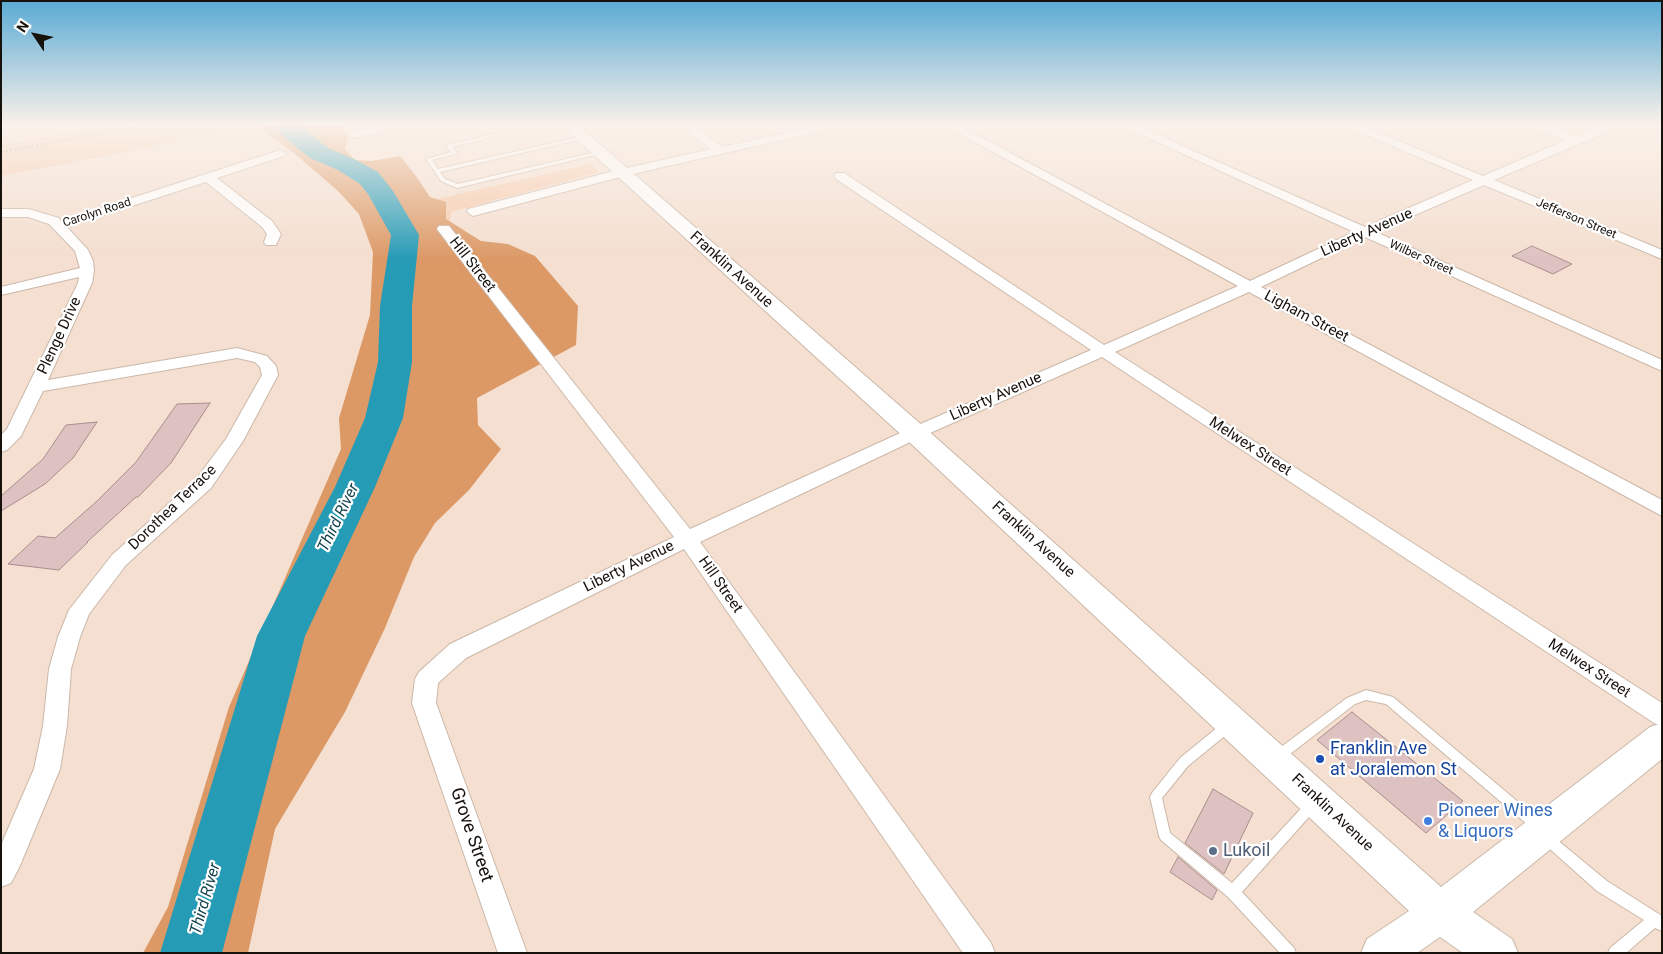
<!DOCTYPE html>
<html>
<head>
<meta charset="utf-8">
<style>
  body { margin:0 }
  #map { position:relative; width:1663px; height:954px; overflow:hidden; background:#f4dfd0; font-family:Roboto,sans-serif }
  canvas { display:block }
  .frame { position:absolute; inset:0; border:2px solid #18120d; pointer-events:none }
  .north { position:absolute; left:10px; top:10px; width:50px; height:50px; -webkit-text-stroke:4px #fff; paint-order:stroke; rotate:304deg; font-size:14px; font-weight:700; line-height:20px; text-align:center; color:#18120d }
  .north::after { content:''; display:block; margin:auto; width:18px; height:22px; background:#18120d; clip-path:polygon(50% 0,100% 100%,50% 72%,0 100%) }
</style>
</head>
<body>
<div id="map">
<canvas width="1663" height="954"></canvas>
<div class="frame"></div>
<div class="north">N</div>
</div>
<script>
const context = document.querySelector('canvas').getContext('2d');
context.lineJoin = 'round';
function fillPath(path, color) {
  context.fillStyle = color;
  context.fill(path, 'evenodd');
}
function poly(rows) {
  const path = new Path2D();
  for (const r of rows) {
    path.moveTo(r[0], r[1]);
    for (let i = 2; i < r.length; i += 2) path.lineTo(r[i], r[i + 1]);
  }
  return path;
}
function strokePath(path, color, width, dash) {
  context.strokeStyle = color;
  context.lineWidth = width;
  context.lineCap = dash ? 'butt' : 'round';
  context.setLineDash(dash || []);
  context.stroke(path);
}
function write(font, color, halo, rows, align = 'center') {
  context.font = font + ' Roboto,sans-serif';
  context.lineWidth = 4.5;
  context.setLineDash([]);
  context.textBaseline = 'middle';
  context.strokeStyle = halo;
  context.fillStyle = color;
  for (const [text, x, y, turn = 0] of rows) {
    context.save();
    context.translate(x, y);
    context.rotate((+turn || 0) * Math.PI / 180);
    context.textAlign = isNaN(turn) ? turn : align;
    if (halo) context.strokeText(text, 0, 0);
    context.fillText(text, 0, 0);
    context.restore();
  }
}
fillPath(poly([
  [118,125,262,125,261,129,214,135,1,176,1,145],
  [590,164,599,172,451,212,450,222,425,226,410,205]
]), '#f6caaa');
fillPath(poly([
  [262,125,341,125,344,127,348,138,345,149,355,160,371,161,400,156,416,176,430,197,446,202,446,219,481,241,508,244,535,256,578,306,576,345,477,398,478,425,501,449,469,490,435,523,414,557,385,628,345,712,275,829,248,953,143,953,168,907,229,707,341,449,339,418,370,315,373,252,359,214,338,191,294,153,261,129]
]), '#dc9966');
fillPath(poly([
  [275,125,299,125,328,148,356,160,378,172,393,191,419,235,412,306,412,362,403,418,375,487,305,636,222,953,160,953,257,636,335,487,365,418,378,362,380,306,391,235,368,194,360,184,338,170,310,158,284,137,275,125]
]), '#269bb5');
const building = poly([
  [1532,246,1572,264,1553,274,1512,256,1532,246],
  [210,403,171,463,138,497,136,497,87,542,88,542,59,570,8,564,38,536,55,538,96,502,136,462,177,404,210,403],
  [97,422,73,458,45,484,1,511,1,496,43,459,66,425,97,422],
  [1352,712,1463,801,1426,833,1317,740,1352,712],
  [1213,789,1253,813,1224,874,1185,843,1213,789],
  [1178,857,1217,890,1212,900,1170,872,1178,857]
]);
fillPath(building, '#ddc2c1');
strokePath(building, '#a78e8d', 1);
const lane = poly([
  [532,125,542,125,452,147,457,153,456,154,432,160,438,169,583,136,586,138,440,172,445,179,458,184,600,151,603,153,457,188,441,181,426,159,451,152,446,146,447,145,532,125],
  [1366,690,1393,697,1542,822,1544,826,1542,830,1538,832,1534,830,1386,704,1366,700,1355,704,1281,761,1277,762,1273,761,1271,757,1273,753,1347,698,1366,690],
  [1228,721,1232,722,1234,726,1232,730,1188,766,1162,798,1170,833,1232,883,1308,801,1312,799,1316,801,1318,805,1316,809,1242,892,1294,948,1296,953,1280,953,1228,897,1161,840,1159,836,1150,797,1152,793,1180,758,1224,722,1228,721],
  [1546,832,1550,834,1607,881,1662,916,1662,931,1655,928,1626,953,1608,953,1610,948,1644,920,1597,891,1542,842,1540,838,1542,834,1546,832]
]);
const street = poly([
  [384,125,405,125,403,127,354,138,348,135,350,133,384,125],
  [679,125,692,125,723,147,819,125,840,125,834,128,624,176,473,216,467,212,468,209,618,170,711,149,679,125],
  [944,125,958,125,1250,281,1354,232,1120,125,1135,125,1365,227,1473,180,1347,127,1345,125,1360,125,1483,176,1566,140,1529,127,1527,125,1544,125,1576,136,1605,125,1621,125,1619,127,1494,180,1662,250,1662,259,1484,185,1376,232,1662,360,1662,371,1365,237,1261,287,1662,500,1662,516,1249,292,1115,352,1662,703,1662,726,1654,723,1102,357,921,437,700,542,991,943,995,953,963,953,684,549,466,658,438,683,436,703,527,953,498,953,412,703,415,679,419,672,450,644,674,537,437,229,439,226,449,226,690,529,909,429,1091,350,836,179,834,176,836,173,844,173,1104,345,1238,286,944,125],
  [280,150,284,152,286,154,284,156,217,178,272,221,281,234,276,245,266,245,264,242,267,234,262,227,206,182,67,227,88,250,93,261,94,271,92,283,48,380,237,348,267,356,276,366,278,375,243,441,211,488,126,565,89,614,80,637,71,669,67,726,60,769,19,868,11,883,1,887,1,845,34,769,43,726,49,669,58,637,69,610,112,555,197,478,226,439,262,375,260,367,255,362,237,358,43,391,21,436,7,450,1,452,1,435,7,429,78,283,79,277,1,295,1,287,80,268,75,251,49,224,28,217,1,217,1,209,29,209,59,218,61,221,280,150]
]);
const secondary = poly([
  [561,125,578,125,924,427,1441,887,1650,727,1662,723,1662,759,1473,912,1512,939,1518,953,1463,953,1440,937,1417,953,1361,953,1367,939,1409,911,906,439,561,125]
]);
strokePath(lane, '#cbb8a9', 2);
strokePath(street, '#cbb8a9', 2);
strokePath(secondary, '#cbb8a9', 2);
strokePath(poly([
  [1,152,144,125]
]), '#aa9a8e', 2, [2, 2.5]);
fillPath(lane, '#fff');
fillPath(street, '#fff');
fillPath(secondary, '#fff');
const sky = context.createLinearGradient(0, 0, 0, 259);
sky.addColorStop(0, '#5aaad4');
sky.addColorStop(0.48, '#faf1ea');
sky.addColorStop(1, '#faf1ea00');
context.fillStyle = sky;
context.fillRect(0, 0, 1663, 259);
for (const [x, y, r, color] of [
  [1320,759,5,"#1a4fb4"],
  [1428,821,5,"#3f7fe0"],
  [1213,851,5,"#5c6f8a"]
]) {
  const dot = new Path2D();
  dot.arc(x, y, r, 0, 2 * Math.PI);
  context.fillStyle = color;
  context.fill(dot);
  strokePath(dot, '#fff', 2);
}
write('12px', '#18120d', '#fff', [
  ["Carolyn Road",97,213,-18],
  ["Jefferson Street",1576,219,23],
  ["Wilber Street",1421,258,24]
]);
write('15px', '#18120d', '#fff', [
  ["Liberty Avenue",1367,233,-24],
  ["Hill Street",472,265,52],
  ["Franklin Avenue",731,270,42],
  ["Ligham Street",1306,317,28],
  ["Plenge Drive",60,336,-65],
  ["Liberty Avenue",996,397,-24],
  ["Melwex Street",1250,447,33],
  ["Dorothea Terrace",173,508,-44],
  ["Franklin Avenue",1033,540,42],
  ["Liberty Avenue",629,567,-26],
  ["Hill Street",720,585,55],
  ["Melwex Street",1589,669,33],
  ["Franklin Avenue",1332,813,43]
]);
write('italic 16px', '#154550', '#fff', [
  ["Third River",339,518,-64],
  ["Third River",206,899,-74]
]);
write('18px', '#164399', '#fff', [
  ["Franklin Ave",1330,749],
  ["at Joralemon St",1330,770]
], 'left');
write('18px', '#366cbe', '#fff', [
  ["Pioneer Wines",1438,811],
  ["& Liquors",1438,832]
], 'left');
write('18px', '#18120d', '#fff', [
  ["Grove Street",471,835,71]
]);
write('18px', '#4e5e75', '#fff', [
  ["Lukoil",1223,851]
], 'left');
</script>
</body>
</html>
